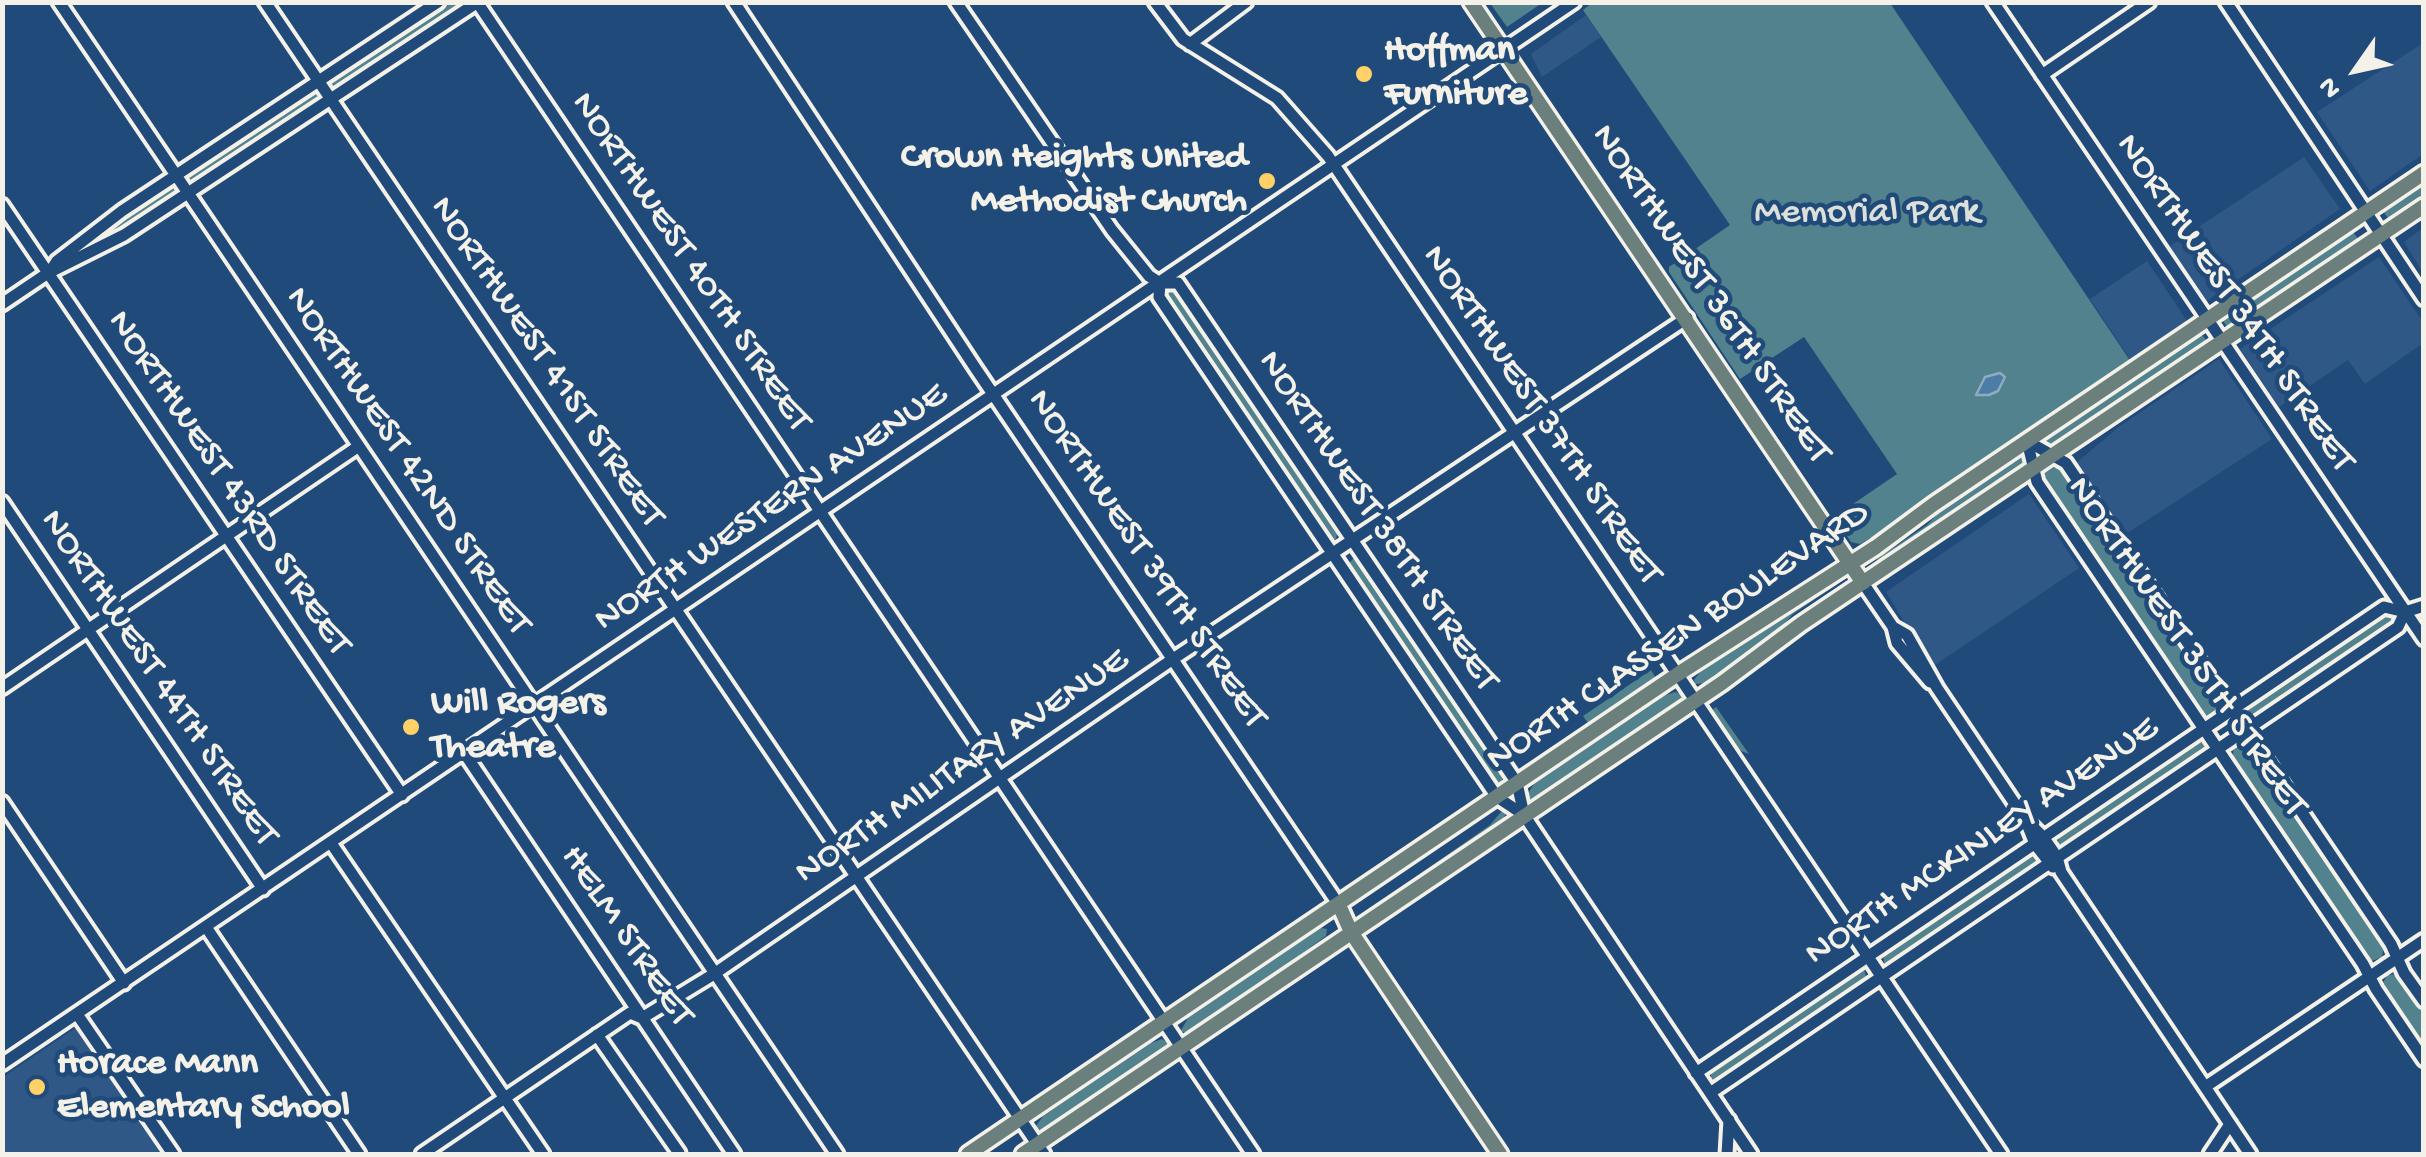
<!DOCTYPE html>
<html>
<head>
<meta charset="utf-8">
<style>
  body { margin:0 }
  #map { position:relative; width:2426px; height:1157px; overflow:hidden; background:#1f4a7a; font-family:"Gochi Hand",sans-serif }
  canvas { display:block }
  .frame { position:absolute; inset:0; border:5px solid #f4f1e8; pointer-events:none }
  .north { position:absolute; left:2306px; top:20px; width:100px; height:100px; -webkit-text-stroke:8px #1f4a7a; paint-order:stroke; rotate:236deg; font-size:28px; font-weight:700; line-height:40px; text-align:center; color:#f4f1e8 }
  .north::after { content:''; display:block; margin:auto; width:35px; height:45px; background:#f4f1e8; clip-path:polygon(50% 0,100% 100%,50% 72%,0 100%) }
</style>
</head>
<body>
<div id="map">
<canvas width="2426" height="1157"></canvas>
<div class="frame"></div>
<div class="north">N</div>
</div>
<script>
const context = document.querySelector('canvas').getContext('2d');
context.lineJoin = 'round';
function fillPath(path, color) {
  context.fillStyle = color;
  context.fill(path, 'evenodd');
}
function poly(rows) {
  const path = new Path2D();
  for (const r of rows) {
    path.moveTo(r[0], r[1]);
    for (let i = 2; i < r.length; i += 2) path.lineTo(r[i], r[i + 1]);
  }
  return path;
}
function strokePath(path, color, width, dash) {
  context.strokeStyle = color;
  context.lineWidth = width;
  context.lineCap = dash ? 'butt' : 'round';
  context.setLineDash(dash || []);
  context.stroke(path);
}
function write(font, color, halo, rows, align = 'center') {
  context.font = font + ' "Gochi Hand",sans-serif';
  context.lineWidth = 9;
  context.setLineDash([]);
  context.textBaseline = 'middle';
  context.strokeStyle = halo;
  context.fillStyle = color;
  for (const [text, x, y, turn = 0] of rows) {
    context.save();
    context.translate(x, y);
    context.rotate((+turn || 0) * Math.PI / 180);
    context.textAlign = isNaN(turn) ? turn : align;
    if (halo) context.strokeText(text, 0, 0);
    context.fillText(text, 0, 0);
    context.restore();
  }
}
fillPath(poly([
  [1586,15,1601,37,1542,77,1531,54],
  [2423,43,2423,154,2370,191,2317,112],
  [2304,157,2340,209,2207,301,2170,246],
  [2423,228,2423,273,2404,242],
  [2379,257,2423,322,2423,343,2365,384,2348,360,2279,407,2240,349],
  [2147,261,2187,321,2130,359,2090,299],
  [2219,359,2272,439,2126,534,2076,463,2120,426],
  [2029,494,2079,568,1932,667,1886,592],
  [77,1027,164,1154,3,1154,3,1077]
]), '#305887');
fillPath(poly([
  [1593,2,1890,3,2131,362,1886,529,1860,544,1851,542,1834,517,1897,474,1804,337,1740,379,1669,272,1669,267,1730,225,1583,10],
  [448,3,466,4,336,90,329,81],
  [1490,3,1542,3,1507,27],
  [314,91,320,100,193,183,187,176],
  [172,184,177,193,174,196,119,233,99,238,113,224],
  [2423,184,2423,197,2389,220,2383,211],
  [2353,232,2359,240,2228,328,2223,321,2227,317],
  [1173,287,1338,530,1336,539,1328,540,1165,297,1166,288],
  [2199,336,2203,336,2207,341,2203,346,2053,448,2048,449,2043,444,2048,438],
  [2026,455,2029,462,2025,466,1875,564,1878,558,1927,525,1939,512],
  [2055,467,2063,470,2219,700,2215,713,2208,716,2199,712,2044,483,2045,473],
  [1354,558,1359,561,1503,775,1501,785,1495,785,1346,566],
  [1838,581,1839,583,1793,614,1767,643,1708,683,1695,684,1694,680,1701,671],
  [2386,612,2396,615,2394,623,2255,717,2248,718,2244,713,2248,706],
  [1651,670,1657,680,1592,725,1588,723,1583,716],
  [1675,692,1681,694,1681,698,1674,706,1540,797,1530,800,1525,798,1534,784,1666,695],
  [1716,707,1749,754,1736,749,1714,717,1713,709],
  [2196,740,2205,744,2203,753,2067,845,2058,844,2059,834],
  [2243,744,2252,748,2384,944,2382,957,2372,961,2366,958,2232,760,2234,747],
  [1501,812,1506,813,1501,824,1369,913,1364,913,1490,825],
  [2028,854,2036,857,2036,866,1891,963,1884,963,1883,953],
  [1321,928,1327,929,1326,936,1294,959,1285,969,1194,1032,1180,1032,1188,1018],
  [1864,969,1867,980,1719,1080,1711,1080,1711,1069,1856,970],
  [2397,974,2423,1010,2423,1052,2381,987,2387,975],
  [1162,1039,1168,1043,1163,1052,1049,1129,1038,1131,1036,1126,1043,1116,1151,1043]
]), '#52828d');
const water = poly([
  [2000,373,2005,377,1998,391,1989,395,1976,395,1985,377,2000,373]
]);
fillPath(water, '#4b7da6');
strokePath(water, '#8fabc0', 2.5);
const minor = poly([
  [59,2,837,1154],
  [265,2,1044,1154],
  [477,2,1253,1154],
  [734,2,976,369,1339,905],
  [956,2,1112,230,1149,276,1160,283,1178,283,1517,783,1524,815,1751,1154],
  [1155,2,1183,39,1277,98,1328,156,2001,1154],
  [1993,2,2424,639],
  [2226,2,2424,299],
  [1190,44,1246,2],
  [2042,75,2149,2],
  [2,205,402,795],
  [51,270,57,261,122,211,438,2],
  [1160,283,1159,297,1497,797,1524,815],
  [2,304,48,273,124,235,478,2],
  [2027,441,2037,482,2363,964,2376,989,2424,1060],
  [2027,441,2066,463,2391,944,2404,973,2424,1001],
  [2,502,263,889],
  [1863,583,1893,627,1897,643,1930,682],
  [1893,627,1907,635,1937,688,2025,819,2035,844,2053,867],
  [2,688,359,446],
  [465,754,734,1154],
  [2,802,124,983],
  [2025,819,2044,838,2057,857,2061,872,2250,1154],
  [331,843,543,1154],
  [206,927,359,1154],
  [77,1014,173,1154],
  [597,1035,679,1153],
  [2,1064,1574,2],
  [1696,1073,2384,607,2405,612,2424,606],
  [2205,1087,2424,940],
  [1710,1093,2398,627,2405,612],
  [422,1154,630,1013,642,1018,714,974,1173,659,1687,318],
  [1727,1154,1729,1120],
  [2210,1154,2230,1124]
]);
const major = poly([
  [1471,2,1863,583],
  [1339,905,1351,932,1500,1154],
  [968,1154,1678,674,1876,547,1934,504,2424,173],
  [1023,1154,1722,683,1801,624,2424,206]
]);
strokePath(minor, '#f4f1e8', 19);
strokePath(major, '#f4f1e8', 21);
strokePath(minor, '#1f4a7a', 11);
strokePath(major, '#6b7f7c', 14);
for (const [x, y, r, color] of [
  [1364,74,10,"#ffd166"],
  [1267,181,10,"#ffd166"],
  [411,727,10,"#ffd166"],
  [37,1087,10,"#ffd166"]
]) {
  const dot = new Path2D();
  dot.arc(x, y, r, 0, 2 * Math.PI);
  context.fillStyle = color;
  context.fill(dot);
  strokePath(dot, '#1f4a7a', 4);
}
write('bold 38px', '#f4f1e8', '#1f4a7a', [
  ["Hoffman",1384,52],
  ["Furniture",1384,96],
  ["Crown Heights United",1247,159,"right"],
  ["Methodist Church",1247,203,"right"],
  ["Will Rogers",431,705],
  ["Theatre",431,749],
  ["Horace Mann",57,1065],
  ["Elementary School",57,1109]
], 'left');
write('38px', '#dce0da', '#1f4a7a', [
  ["Memorial Park",1867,214]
]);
write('38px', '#f4f1e8', '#1f4a7a', [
  ["NORTHWEST 40TH STREET",689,263,56],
  ["NORTHWEST 36TH STREET",1709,295,56],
  ["NORTHWEST 34TH STREET",2233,304,56],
  ["NORTHWEST 41ST STREET",545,363,56],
  ["NORTHWEST 37TH STREET",1540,416,56],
  ["NORTHWEST 42ND STREET",406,462,56],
  ["NORTHWEST 43RD STREET",227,484,56],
  ["NORTH WESTERN AVENUE",772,509,-34],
  ["NORTHWEST 38TH STREET",1376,522,56],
  ["NORTHWEST 39TH STREET",1145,560,56],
  ["NORTH CLASSEN BOULEVARD",1679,638,-34],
  ["NORTHWEST 35TH STREET",2185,648,56],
  ["NORTHWEST 44TH STREET",157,679,56],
  ["NORTH MILITARY AVENUE",963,768,-34],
  ["NORTH MCKINLEY AVENUE",1983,843,-34],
  ["HELM STREET",625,937,56]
]);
</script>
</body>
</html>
